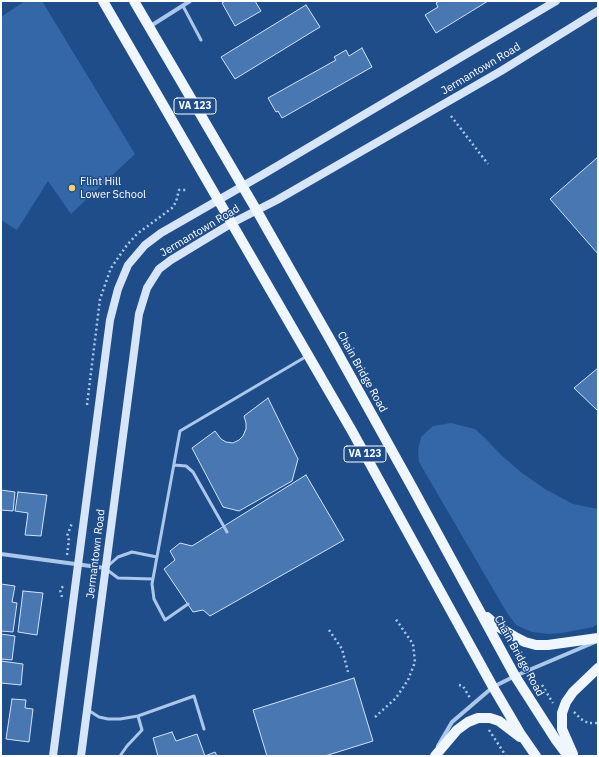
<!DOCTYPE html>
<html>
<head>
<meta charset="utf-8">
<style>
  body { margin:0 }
  #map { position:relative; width:599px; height:757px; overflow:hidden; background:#1f4d8a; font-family:"IBM Plex Sans",sans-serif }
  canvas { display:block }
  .frame { position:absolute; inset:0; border:2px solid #fff; pointer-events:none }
</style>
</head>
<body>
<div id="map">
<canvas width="599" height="757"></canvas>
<div class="frame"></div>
</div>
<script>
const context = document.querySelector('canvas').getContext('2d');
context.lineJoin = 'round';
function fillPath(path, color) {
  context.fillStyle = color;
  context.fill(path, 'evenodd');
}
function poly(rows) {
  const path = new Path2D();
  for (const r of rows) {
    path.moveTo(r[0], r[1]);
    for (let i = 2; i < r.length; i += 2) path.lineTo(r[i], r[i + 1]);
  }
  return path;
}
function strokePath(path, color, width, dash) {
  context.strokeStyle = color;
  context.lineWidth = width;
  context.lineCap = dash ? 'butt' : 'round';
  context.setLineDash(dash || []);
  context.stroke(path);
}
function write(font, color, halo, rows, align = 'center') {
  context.font = font + ' "IBM Plex Sans",sans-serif';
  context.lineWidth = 3;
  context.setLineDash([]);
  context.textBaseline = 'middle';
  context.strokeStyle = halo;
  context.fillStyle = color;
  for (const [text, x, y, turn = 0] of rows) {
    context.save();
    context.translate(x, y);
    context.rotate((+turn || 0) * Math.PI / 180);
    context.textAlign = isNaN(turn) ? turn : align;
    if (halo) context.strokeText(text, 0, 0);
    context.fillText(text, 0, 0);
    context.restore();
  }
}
fillPath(poly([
  [25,1,42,1,135,154,71,214,48,181,17,230,1,220,1,17],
  [451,423,475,429,486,439,501,455,522,473,545,489,573,504,598,509,598,624,593,627,562,633,549,634,532,632,516,625,507,613,419,462,418,450,421,437,433,426]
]), '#3367a8');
const building = poly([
  [225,1,255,1,261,11,235,26,222,3,225,1],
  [439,1,488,1,436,33,425,15,438,7,436,3,439,1],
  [306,5,320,27,235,79,221,57,306,5],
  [362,48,372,67,282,118,278,111,276,112,268,98,336,60,334,57,346,50,349,56,362,48],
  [598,157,598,254,550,199,598,157],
  [598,368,598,411,574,388,598,368],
  [268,398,298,459,292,481,239,511,223,507,192,448,215,431,221,439,226,442,233,443,239,440,243,436,246,429,246,423,244,416,268,398],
  [306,475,344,540,210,616,203,610,193,612,164,569,175,560,170,551,180,543,192,546,306,475],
  [1,490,15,492,13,511,1,510,1,490],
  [18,492,47,495,41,536,25,535,28,513,15,511,18,492],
  [1,584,15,586,12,602,17,603,13,632,1,631,1,584],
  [23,591,43,593,37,635,18,632,23,591],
  [1,634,15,636,12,660,1,659,1,634],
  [1,661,23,664,21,685,1,683,1,661],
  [354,678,373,741,325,756,267,756,253,710,354,678],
  [12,699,26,700,25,708,33,709,29,742,6,739,12,699],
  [172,732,176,741,197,734,205,756,215,752,217,756,158,756,153,738,172,732]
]);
fillPath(building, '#4877b2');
strokePath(building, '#d0e2f8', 1);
strokePath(poly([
  [451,116,488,164],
  [87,405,100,299,111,268,127,245,137,234,172,208,176,202,179,190,186,190],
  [67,555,69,540,67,536,72,523],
  [62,597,60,590,64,585],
  [329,630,342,649,348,672],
  [459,685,463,686,470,698],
  [542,685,553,703],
  [574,712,581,719,588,723,598,723],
  [375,717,396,698,408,680,415,662,413,644,395,618],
  [489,730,506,756]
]), '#abc8eb', 2.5, [2, 3]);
strokePath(poly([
  [183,6,201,40],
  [174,465,186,466,193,472,227,532],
  [109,565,118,557,132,552,157,557],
  [106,569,118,578,153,579],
  [188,604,165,620,154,599,152,584,180,431,307,356],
  [88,710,99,717,108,719,120,719,138,716,194,696,204,729],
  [120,756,127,746,142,730,138,716]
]), '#abc8eb', 3);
strokePath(poly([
  [149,27,190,1],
  [1,554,105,568],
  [438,746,452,722,493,687,515,676,595,642]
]), '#abc8eb', 4);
strokePath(poly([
  [53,756,110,320,118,289,128,265,145,245,161,233,262,175,556,1],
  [81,756,139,314,147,288,159,269,171,260,232,223,277,200,501,71,598,11]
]), '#d7e5f9', 8);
strokePath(poly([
  [103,1,352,431,493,687,520,733,536,756],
  [134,1,257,211,331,341,411,485,515,676,556,740,568,756],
  [487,617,497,626,517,638,525,642,536,645,548,645,598,638],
  [573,754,562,729,562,713,566,702,573,692,598,668],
  [435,756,457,730,468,722,478,718,490,718,499,721,520,737]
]), '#f0f6fe', 10);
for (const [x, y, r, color] of [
  [72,188,4,"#f9d16b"]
]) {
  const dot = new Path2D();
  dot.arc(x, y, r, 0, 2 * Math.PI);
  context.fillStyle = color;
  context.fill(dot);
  strokePath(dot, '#1f4d8a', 1.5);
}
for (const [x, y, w] of [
  [195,106,42],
  [365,454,42]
]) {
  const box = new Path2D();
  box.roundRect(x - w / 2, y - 8, w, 16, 3);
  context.fillStyle = '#1f4d8a';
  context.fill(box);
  strokePath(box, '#fff', 1);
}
write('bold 10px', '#fff', null, [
  ["VA 123",195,106],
  ["VA 123",365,454]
]);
write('11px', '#fff', '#1f4d8a', [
  ["Jermantown Road",481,69,-31],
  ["Jermantown Road",200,231,-31],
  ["Chain Bridge Road",362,372,61],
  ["Jermantown Road",96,554,-83],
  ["Chain Bridge Road",519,656,61]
]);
write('11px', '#fff', '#1f4d8a', [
  ["Flint Hill",80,182],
  ["Lower School",80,195]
], 'left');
</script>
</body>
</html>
